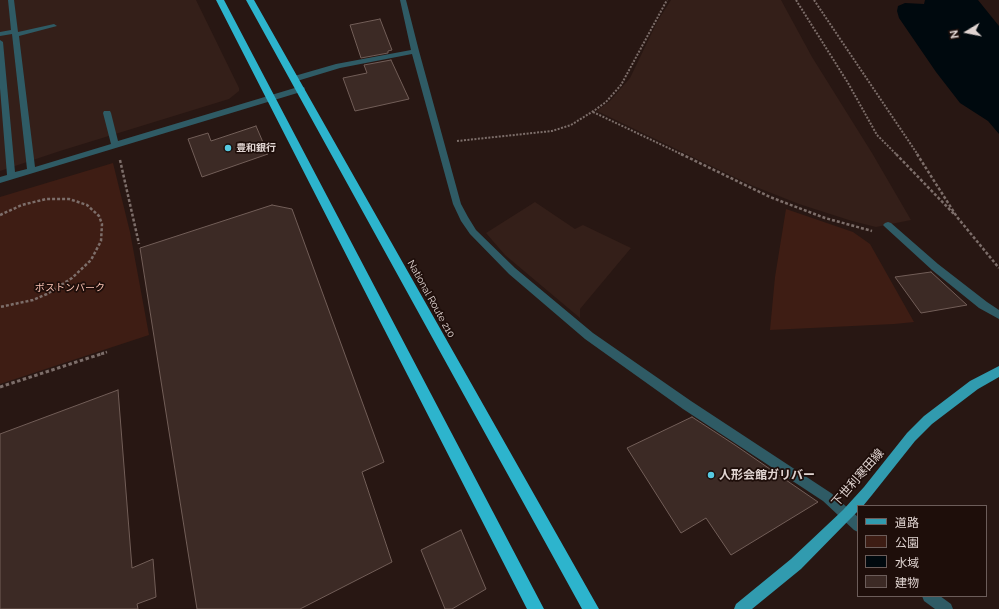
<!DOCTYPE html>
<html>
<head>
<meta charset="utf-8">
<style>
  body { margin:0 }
  #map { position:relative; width:999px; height:609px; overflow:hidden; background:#281713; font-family:Raleway,"Noto Sans JP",sans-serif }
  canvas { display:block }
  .legend { position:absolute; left:857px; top:505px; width:130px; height:92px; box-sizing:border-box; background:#1e0e0a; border:1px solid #6c5d5a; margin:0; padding:5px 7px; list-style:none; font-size:12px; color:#e0d4d1 }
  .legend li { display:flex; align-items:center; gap:8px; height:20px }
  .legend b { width:20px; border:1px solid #6c5d5a }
  .north { position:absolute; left:947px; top:12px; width:40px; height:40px; -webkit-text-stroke:3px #1e0e0a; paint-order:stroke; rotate:260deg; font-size:11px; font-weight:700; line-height:16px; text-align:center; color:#e0d4d1 }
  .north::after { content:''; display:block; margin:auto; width:14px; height:18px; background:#e0d4d1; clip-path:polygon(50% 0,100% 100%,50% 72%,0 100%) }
</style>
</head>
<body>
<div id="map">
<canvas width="999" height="609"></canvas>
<ul class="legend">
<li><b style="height:5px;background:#319baf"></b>道路</li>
<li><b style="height:11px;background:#3e1d14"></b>公園</li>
<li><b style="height:11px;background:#00090e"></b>水域</li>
<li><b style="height:11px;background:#3c2a25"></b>建物</li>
</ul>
<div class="north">N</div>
</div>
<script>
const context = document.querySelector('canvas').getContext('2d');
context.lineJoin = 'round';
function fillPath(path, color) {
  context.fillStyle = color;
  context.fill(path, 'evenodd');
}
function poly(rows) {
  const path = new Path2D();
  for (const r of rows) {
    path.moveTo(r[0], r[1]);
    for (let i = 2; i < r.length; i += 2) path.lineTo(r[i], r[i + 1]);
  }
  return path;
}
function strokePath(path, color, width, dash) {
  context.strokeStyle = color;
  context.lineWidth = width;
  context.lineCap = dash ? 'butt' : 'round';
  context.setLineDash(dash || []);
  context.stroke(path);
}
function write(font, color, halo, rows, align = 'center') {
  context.font = font + ' Raleway,"Noto Sans JP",sans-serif';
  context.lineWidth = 3.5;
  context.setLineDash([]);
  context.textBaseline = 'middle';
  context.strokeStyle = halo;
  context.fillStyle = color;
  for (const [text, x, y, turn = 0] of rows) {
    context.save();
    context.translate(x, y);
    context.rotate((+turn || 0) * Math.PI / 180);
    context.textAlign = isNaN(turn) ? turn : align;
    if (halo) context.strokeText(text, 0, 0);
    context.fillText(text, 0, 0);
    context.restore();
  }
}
fillPath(poly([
  [0,0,196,0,239,88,239,91,229,99,60,151,0,171],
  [671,0,781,0,812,57,872,153,911,220,876,227,852,221,799,204,751,185,597,111,610,101,630,78,657,22],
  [535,202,575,229,583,225,631,248,580,309,580,318,505,255,486,233]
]), '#341f19');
fillPath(poly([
  [113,163,130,232,149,335,0,384,0,197],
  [786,209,853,232,870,244,914,322,894,324,770,330,775,277]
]), '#3e1d14');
fillPath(poly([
  [925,0,978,0,999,26,999,134,988,121,960,103,936,72,899,18,897,11,898,6,905,3,924,4]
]), '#00090e');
const building = poly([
  [380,19,392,50,388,51,388,53,361,58,350,25,380,19],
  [391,60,409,99,355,111,343,78,367,73,364,65,391,60],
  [256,126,268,154,202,177,188,139,208,133,211,141,256,126],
  [272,205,292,209,384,462,362,472,392,562,300,609,197,609,140,248,272,205],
  [931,272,967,305,921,313,895,277,931,272],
  [118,390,132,568,153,559,156,597,137,604,138,609,0,609,0,434,118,390],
  [692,417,735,445,818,502,731,555,706,518,681,533,627,448,692,417],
  [461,530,486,589,452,609,445,609,421,550,461,530]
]);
fillPath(building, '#3c2a25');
strokePath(building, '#725e58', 1);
strokePath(poly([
  [796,0,848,83,877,135,897,155],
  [814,0,918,155],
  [593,112,683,155],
  [457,141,552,131,571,125,595,110,606,102,621,85,667,0]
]), '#7d6e6a', 2, [2, 1.5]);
strokePath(poly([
  [681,154,770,197,825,218,872,231],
  [896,154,954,214],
  [917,154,957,217,999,268],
  [120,160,139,244],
  [0,215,22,205,46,199,69,199,87,205,99,216,102,224,101,241,91,260,72,278,47,294,33,300,0,307],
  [101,354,107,352]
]), '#7d6e6a', 2.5, [3, 2]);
strokePath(poly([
  [0,387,104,353]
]), '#7d6e6a', 3, [3.5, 2.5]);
fillPath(poly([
  [8,0,14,0,18,32,54,24,57,26,19,36,35,167,111,144,103,113,104,111,110,111,111,113,118,141,298,87,304,87,305,89,304,91,0,183,0,177,7,175,0,88,0,40,3,42,15,172,27,169,12,34,0,36,0,32,11,30,8,0],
  [400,0,406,0,419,51,461,204,468,217,476,230,515,268,593,333,691,401,831,493,858,517,858,532,854,530,823,501,683,409,585,339,509,274,470,234,461,221,453,204,412,54,340,68,297,81,291,81,291,77,336,64,411,50,400,0],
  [888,222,891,223,938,264,987,302,999,310,999,319,979,308,932,270,885,227,883,225,885,223,888,222],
  [922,596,940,596,951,604,953,609,935,609,924,601,922,596]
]), '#2f5b65');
fillPath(poly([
  [999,366,999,377,978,389,932,424,915,441,872,495,863,506,858,506,858,511,851,518,801,569,752,609,734,609,736,604,791,559,843,510,864,487,907,433,924,416,970,381,999,366]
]), '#319baf');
fillPath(poly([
  [216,0,224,0,544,609,527,609,216,0],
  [246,0,254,0,599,609,582,609,246,0]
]), '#2db4cd');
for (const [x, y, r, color] of [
  [228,148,4,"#56c9e1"],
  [711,475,4,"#56c9e1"]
]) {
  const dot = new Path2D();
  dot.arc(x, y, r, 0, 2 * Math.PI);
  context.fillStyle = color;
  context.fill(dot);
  strokePath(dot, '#1e0e0a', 1.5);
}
write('bold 10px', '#e0d4d1', '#1e0e0a', [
  ["豊和銀行",236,148]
], 'left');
write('10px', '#fdc5b6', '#1e0e0a', [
  ["ボストンパーク",70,288]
]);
write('10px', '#e0d4d1', '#1e0e0a', [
  ["National Route 210",431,299,61]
]);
write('bold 12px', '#e0d4d1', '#1e0e0a', [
  ["人形会館ガリバー",719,475]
], 'left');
write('12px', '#e0d4d1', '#1e0e0a', [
  ["下世利寒田線",858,478,-49]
]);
</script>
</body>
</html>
